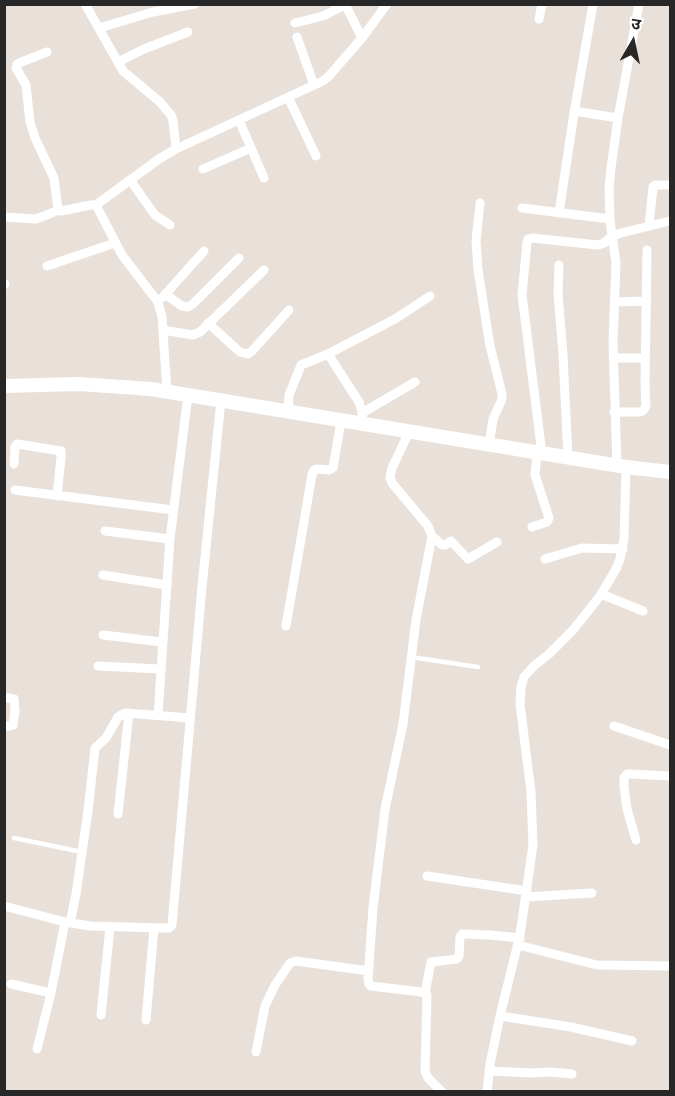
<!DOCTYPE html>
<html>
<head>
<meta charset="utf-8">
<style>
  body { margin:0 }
  #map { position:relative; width:675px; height:1096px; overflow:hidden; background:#e9e0d9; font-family:Helvetica,"Noto Sans Devanagari",sans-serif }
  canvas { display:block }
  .frame { position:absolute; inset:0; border:6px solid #272727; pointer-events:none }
  .north { position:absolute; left:603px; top:12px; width:60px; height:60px; -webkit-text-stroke:4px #fff; paint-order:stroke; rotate:9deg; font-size:16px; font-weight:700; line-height:24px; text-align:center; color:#272727 }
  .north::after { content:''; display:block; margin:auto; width:21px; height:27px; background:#272727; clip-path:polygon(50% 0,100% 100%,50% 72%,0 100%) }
</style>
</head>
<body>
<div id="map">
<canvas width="675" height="1096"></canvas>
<div class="frame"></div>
<div class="north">उ</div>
</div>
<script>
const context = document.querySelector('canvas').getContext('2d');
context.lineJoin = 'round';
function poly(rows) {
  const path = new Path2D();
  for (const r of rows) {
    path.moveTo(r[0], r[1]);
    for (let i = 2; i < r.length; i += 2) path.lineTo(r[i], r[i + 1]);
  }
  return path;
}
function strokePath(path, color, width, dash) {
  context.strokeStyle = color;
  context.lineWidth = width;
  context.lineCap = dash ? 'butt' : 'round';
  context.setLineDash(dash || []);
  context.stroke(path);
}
strokePath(poly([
  [411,657,478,667],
  [14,838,82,852]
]), '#fff', 4.5);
strokePath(poly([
  [85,4,123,71,160,102,171,115,173,121,176,149],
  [345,4,362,38],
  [539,19,542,4],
  [295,23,323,16,345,5],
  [99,28,153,12,195,4],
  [297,37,314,85],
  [47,52,19,63,17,64,16,68,26,85,30,122,35,138,54,178,58,209,61,211,91,205,96,205,122,255,158,302,162,317,167,392],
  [118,62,144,49,188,32],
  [288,97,316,156],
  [574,111,618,118],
  [239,120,264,178],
  [203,169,251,148],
  [130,180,155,215,170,225],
  [480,203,476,241,478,270,490,346,502,394,502,399,493,419,489,445],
  [96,205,159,159,176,149,323,81,329,76,362,38,387,4],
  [522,208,610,219],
  [559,213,574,113,593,4],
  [4,217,36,219,59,210],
  [649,226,653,187,655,185,670,185],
  [559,265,558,293,563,355,568,457],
  [47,266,115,243],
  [4,285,5,284],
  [165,294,182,306,188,307,193,304,239,258],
  [162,298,204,251],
  [615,302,647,301],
  [208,323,240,352,248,354,252,351,289,310],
  [163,330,193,335,200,332,264,270],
  [328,354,359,402,362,411,363,424],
  [614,358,645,358],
  [288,412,289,395,301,365,328,354,395,319,430,296],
  [614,412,640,412,643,411,646,406,645,384,647,250],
  [362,413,415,382],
  [409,432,392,468,390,478,392,483,428,526,432,536,416,620,403,724,385,809,373,908,368,979,369,984,371,986,421,992,427,995,425,1071,428,1078,442,1092],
  [542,454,522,295,527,242,528,239,532,238,598,245,604,243,612,236,621,233,670,221],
  [14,464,15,447,17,444,61,451,61,457,57,496],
  [617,466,613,342,616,263,610,221,609,189,611,168,618,118,639,4],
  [15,490,173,510],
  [532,527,547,522,549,518,535,475,537,453],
  [105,531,170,539],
  [432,536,442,545,445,545,451,541,468,559,497,542],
  [545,559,582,548,623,549],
  [103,575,167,585],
  [601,594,643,611],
  [286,626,312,475,314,470,317,469,329,470,333,468,341,421],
  [103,635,162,642],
  [98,666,160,669],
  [4,697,14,699,15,711,13,725,4,727],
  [158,715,170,539,188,395],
  [614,726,670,745],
  [118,814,129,713],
  [636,840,627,809,624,787,624,778,627,774,631,774,670,776],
  [427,876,527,891],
  [526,897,592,893],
  [4,906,65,922,90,926,160,928,169,928,172,925,202,587,221,400],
  [70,923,76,894,88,811,95,748,106,738,118,717,125,713,190,718],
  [518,945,597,965,670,966],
  [11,984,51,993],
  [425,993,431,962,457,959,459,956,460,937,462,934,490,935,520,938],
  [101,1015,110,927],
  [500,1016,571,1027,632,1041],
  [146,1020,154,928],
  [37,1049,51,993,65,922],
  [256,1052,265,1006,275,985,290,963,296,961,369,971],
  [489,1071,531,1073,550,1072,572,1074],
  [487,1092,490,1064,500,1016,520,935,533,845,531,792,520,704,521,687,524,677,534,666,549,654,573,630,600,596,616,569,620,559,624,539,626,467]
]), '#fff', 9);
strokePath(poly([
  [4,386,79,384,151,389,626,467,670,472]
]), '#fff', 14);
</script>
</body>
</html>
